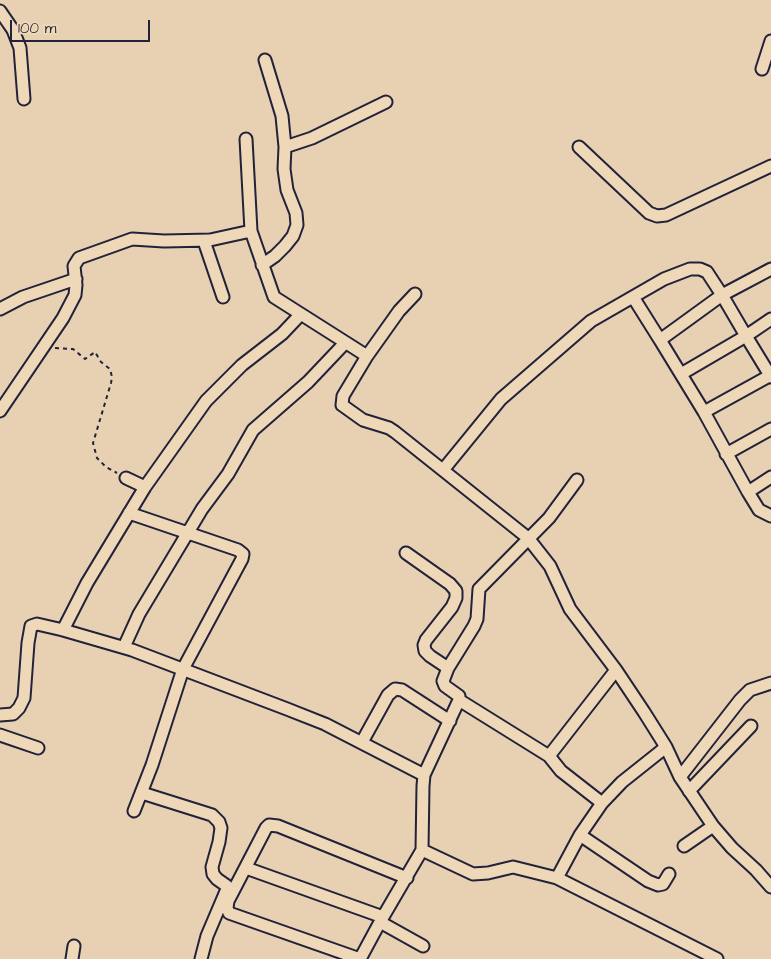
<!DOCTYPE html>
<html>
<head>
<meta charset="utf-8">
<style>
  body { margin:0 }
  #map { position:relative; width:771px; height:959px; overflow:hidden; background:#e7d1b2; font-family:"Architects Daughter",sans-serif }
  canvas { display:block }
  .scale { position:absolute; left:10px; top:20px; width:140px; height:22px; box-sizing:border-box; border:2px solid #22223b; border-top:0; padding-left:6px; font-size:15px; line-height:18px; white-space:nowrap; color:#22223b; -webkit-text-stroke:4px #efd8b7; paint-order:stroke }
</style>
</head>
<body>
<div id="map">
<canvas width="771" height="959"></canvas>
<div class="scale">100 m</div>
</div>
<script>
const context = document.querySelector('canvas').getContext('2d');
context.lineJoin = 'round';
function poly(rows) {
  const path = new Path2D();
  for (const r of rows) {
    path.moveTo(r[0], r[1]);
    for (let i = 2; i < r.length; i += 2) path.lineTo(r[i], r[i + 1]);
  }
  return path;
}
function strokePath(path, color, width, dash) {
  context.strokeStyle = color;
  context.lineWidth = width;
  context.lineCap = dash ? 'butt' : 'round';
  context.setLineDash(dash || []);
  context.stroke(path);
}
const minor = poly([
  [0,11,13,30,20,48,24,99],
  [265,60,282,116,285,147],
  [762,69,771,41],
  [246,139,251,231,274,297,367,356,343,396,342,405,363,420,389,428,395,432,528,538,550,566,570,609,616,670,644,712,666,747,680,777,713,826,732,848,756,870,771,887],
  [579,147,649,213,657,216,666,215,771,166],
  [204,241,223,297],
  [262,265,275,256,285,246,293,236,297,225,296,213,287,190,284,169,285,147,312,138,386,102],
  [633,297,660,340,722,295,746,336,771,319],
  [0,309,23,297,76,279],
  [300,315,282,334,242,365,206,401,145,487,87,583,63,630,132,650,287,709,325,724,424,775],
  [660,340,704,412,771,375],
  [367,356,399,311,415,294],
  [681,374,746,336,771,377],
  [0,411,63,318,75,295,76,285,74,266,79,258,132,239,164,241,210,240,251,231],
  [704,412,748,492,771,477],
  [726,454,771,429],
  [443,470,501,399,591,321,664,279,690,269,700,269,707,272,722,295,771,269],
  [126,478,145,487],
  [748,492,759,510,771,516],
  [129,513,238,550,243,554,242,559,183,669,152,765,134,811],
  [406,553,450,584,456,591,456,598,452,607,426,640,424,645,425,651,430,656,448,668],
  [124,647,139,614,202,509,228,474,253,430,308,382,345,343],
  [459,700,549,756,561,771,602,803],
  [0,715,13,714,19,708,24,698,28,643,31,626,37,624,63,630],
  [0,735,38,748],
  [362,742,388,695,395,689,402,690,450,721],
  [549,756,616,670],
  [680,777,740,700,750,690,771,683],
  [689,791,751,726],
  [142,793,212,815,219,822,221,828,219,842,212,867,213,874,217,879,227,886,227,889,207,936,201,959],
  [580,835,648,881,658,885,663,884,669,874],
  [684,846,713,826],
  [422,850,473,874,488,873,513,867,557,878,717,959],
  [246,868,383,917],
  [557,878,580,835,602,803,622,782,666,747],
  [380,922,423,946],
  [72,959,74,946],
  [360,959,380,922,422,850,423,786,424,775,459,700,459,696,445,686,443,681,448,668,474,626,477,619,479,589,549,518,577,480],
  [360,959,229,913,227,908,228,901,266,828,269,825,278,826,407,878]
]);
strokePath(minor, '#22223b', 15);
strokePath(poly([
  [55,348,73,349,85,359,95,352,101,362,110,369,112,377,111,383,93,443,97,458,106,467,117,473]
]), '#22223b', 2, [4, 4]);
strokePath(minor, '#efd8b7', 11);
</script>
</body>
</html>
